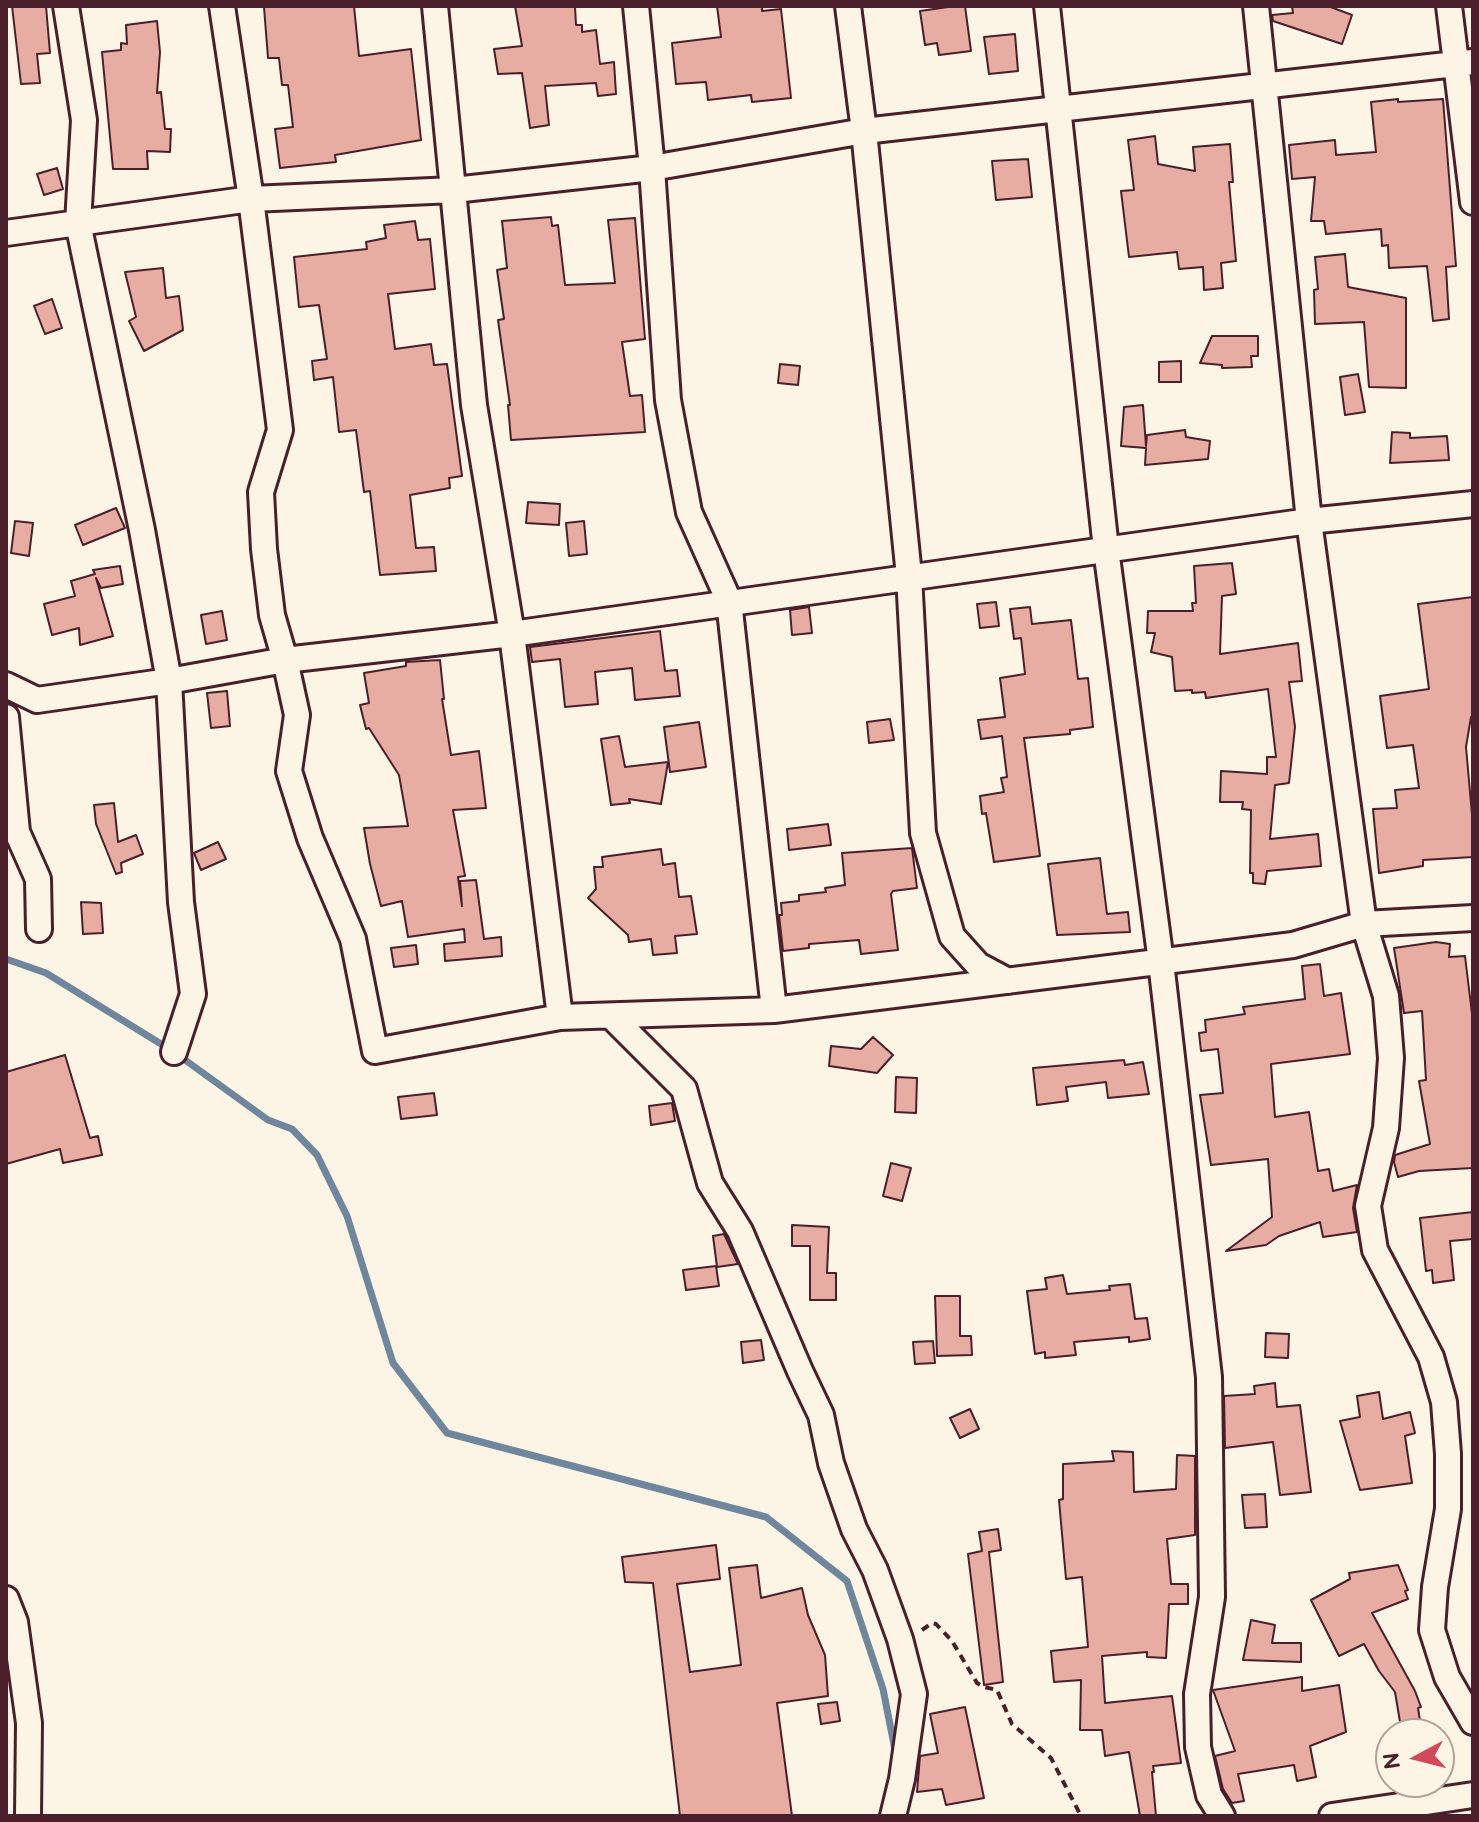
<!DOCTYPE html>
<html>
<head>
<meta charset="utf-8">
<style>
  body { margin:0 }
  #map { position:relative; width:1479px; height:1822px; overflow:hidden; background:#fcf5e5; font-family:"Balsamiq Sans",sans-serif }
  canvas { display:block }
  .frame { position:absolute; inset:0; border:8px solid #4a1f2b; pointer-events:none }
  .north { position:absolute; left:1375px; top:1718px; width:80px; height:80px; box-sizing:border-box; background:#fcf5e5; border:2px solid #b59f9b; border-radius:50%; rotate:263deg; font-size:22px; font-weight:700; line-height:32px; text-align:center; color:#4a1f2b }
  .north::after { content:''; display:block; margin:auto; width:28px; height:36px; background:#d1495b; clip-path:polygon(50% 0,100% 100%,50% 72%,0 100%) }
</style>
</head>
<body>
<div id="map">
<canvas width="1479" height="1822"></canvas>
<div class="frame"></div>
<div class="north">N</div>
</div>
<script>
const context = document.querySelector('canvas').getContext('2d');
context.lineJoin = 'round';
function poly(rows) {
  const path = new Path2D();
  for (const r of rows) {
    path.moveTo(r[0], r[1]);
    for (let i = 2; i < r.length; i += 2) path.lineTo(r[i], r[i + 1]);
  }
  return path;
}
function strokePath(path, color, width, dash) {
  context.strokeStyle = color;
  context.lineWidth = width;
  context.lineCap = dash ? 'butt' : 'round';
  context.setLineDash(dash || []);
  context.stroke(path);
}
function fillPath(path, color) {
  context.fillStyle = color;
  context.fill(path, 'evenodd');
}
strokePath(poly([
  [6,959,46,973,174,1052,268,1120,292,1129,317,1155,347,1216,393,1363,447,1433,766,1517,847,1581,883,1689,896,1755]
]), '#6f869d', 7);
const building = poly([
  [12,6,46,6,50,53,37,54,40,83,21,84,12,6],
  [354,6,359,56,411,49,421,140,335,155,336,162,280,168,275,129,293,127,288,85,282,85,279,58,268,58,264,7,354,6],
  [515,6,575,6,576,25,582,25,582,32,596,30,600,64,614,62,616,94,598,96,596,83,545,86,549,125,530,128,522,73,498,74,494,49,522,46,515,6],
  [717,6,762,6,762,11,781,9,791,98,752,102,751,95,708,100,706,82,676,84,672,43,721,37,717,6],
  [955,6,965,6,971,51,939,55,937,43,925,45,920,11,955,6],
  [1292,6,1328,6,1352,15,1342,44,1273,21,1272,15,1293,13,1292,6],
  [157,21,160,52,157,93,161,92,165,129,171,129,170,152,147,151,148,169,113,169,102,52,121,50,121,43,127,44,126,25,157,21],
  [1015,34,1018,71,989,74,984,37,1015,34],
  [1398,99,1398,102,1443,99,1456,266,1446,267,1449,319,1433,321,1427,266,1389,268,1388,245,1382,246,1381,229,1326,234,1324,221,1311,221,1315,177,1292,179,1289,145,1335,140,1336,155,1376,152,1371,102,1398,99],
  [1155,136,1158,164,1195,171,1193,147,1230,144,1233,182,1229,182,1236,261,1221,263,1223,288,1204,290,1203,267,1179,269,1177,252,1129,257,1121,191,1134,190,1128,140,1155,136],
  [1028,159,1032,197,996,200,992,161,1028,159],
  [57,168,63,189,44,195,37,174,57,168],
  [551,217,552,226,558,225,565,285,615,283,608,220,635,218,645,339,622,342,630,396,642,395,645,432,511,440,508,405,510,405,498,320,504,319,497,270,507,268,502,221,551,217],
  [415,221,418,240,430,239,435,289,388,294,395,349,431,344,434,365,447,364,462,476,449,478,450,488,410,495,416,548,434,547,436,571,380,575,370,491,364,492,356,430,339,432,333,377,314,380,312,361,327,359,319,305,299,307,294,257,367,249,366,242,386,238,384,225,415,221],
  [1345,254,1348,287,1406,298,1406,388,1369,387,1364,322,1315,324,1314,290,1318,289,1315,257,1345,254],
  [163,268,166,298,179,296,183,330,144,351,129,321,136,317,125,272,163,268],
  [52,299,62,328,45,334,34,306,52,299],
  [1212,336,1258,336,1258,356,1251,356,1252,367,1222,368,1222,365,1200,363,1212,336],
  [1181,361,1181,382,1159,382,1159,362,1181,361],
  [780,364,800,366,798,385,778,383,780,364],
  [1358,374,1365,412,1345,415,1340,377,1358,374],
  [1143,405,1146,446,1147,435,1185,430,1186,437,1210,441,1208,459,1145,465,1146,448,1121,446,1124,407,1143,405],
  [1392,432,1410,433,1410,438,1447,436,1449,460,1390,463,1392,432],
  [528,502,560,504,559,525,526,523,528,502],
  [116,508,125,528,83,545,75,525,116,508],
  [15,521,33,523,29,556,11,553,15,521],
  [584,521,587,554,569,556,566,523,584,521],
  [1232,563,1236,594,1222,596,1220,654,1298,643,1302,681,1289,682,1295,727,1289,783,1275,785,1270,839,1318,834,1321,866,1267,871,1265,884,1253,883,1253,873,1250,873,1251,810,1242,809,1243,802,1220,802,1221,771,1267,774,1267,757,1276,757,1268,689,1206,698,1205,692,1192,693,1192,690,1175,691,1172,657,1151,652,1155,633,1147,633,1148,611,1193,611,1192,603,1196,603,1194,566,1232,563],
  [120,566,123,584,101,588,96,578,113,636,80,645,79,628,52,635,44,604,75,596,71,581,95,574,93,570,120,566],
  [1473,597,1473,717,1471,717,1466,747,1473,826,1473,857,1423,860,1423,866,1379,873,1373,809,1397,808,1395,790,1419,788,1413,745,1387,748,1380,696,1429,689,1418,604,1473,597],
  [996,602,999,626,980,628,977,604,996,602],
  [809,607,812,633,792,635,790,610,809,607],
  [1030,607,1032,624,1071,620,1078,679,1088,678,1093,727,1070,730,1070,734,1024,738,1040,856,994,862,986,813,982,814,980,796,1004,792,1001,778,1007,777,1002,736,981,739,978,720,1005,717,1000,678,1025,674,1021,638,1014,639,1010,609,1030,607],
  [222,611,227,640,206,644,201,615,222,611],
  [660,631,665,671,677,670,680,696,635,700,632,668,595,672,598,704,565,707,560,659,532,662,530,647,660,631],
  [440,660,444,699,442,699,451,755,479,751,486,808,453,810,465,876,458,877,462,906,460,881,476,880,484,939,501,937,502,956,445,961,444,944,465,942,464,929,408,937,402,901,381,906,370,864,364,828,408,826,399,775,369,728,366,729,360,705,369,703,364,673,406,666,406,662,440,660],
  [227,691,230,726,211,728,207,693,227,691],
  [890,719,894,740,869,743,867,722,890,719],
  [699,722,706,767,670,772,664,727,699,722],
  [619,736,625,767,668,762,661,804,629,799,630,803,611,805,601,739,619,736],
  [114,803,118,842,136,835,143,854,121,863,122,872,116,874,96,824,94,805,114,803],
  [828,824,831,845,789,850,787,829,828,824],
  [218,842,226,859,201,870,194,853,218,842],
  [912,848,917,888,893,891,891,894,898,950,861,954,859,940,809,944,809,948,783,951,779,915,782,915,781,903,799,901,799,895,826,892,825,888,845,885,842,853,912,848],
  [661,849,663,865,675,863,679,897,691,896,697,934,675,936,677,953,653,955,651,939,629,942,628,935,588,898,596,889,594,867,603,867,602,857,661,849],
  [1100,858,1107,914,1128,912,1130,932,1057,935,1048,864,1100,858],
  [81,902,101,903,103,933,83,934,81,902],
  [1436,942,1450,944,1449,957,1465,956,1473,1022,1473,1168,1419,1171,1398,1177,1394,1162,1395,1155,1430,1144,1419,1081,1426,1080,1422,1011,1404,1013,1394,948,1436,942],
  [416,945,418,964,394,967,391,948,416,945],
  [1320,964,1324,996,1341,993,1350,1054,1271,1064,1275,1117,1309,1112,1318,1171,1329,1169,1333,1191,1357,1185,1353,1208,1357,1232,1323,1237,1320,1222,1279,1236,1266,1245,1226,1251,1272,1217,1268,1159,1211,1165,1200,1095,1223,1093,1218,1049,1201,1051,1199,1033,1206,1032,1205,1020,1245,1014,1243,1007,1305,999,1302,966,1320,964],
  [873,1037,893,1055,877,1073,829,1066,831,1046,861,1049,873,1037],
  [65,1055,90,1138,98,1136,102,1155,63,1163,60,1149,6,1164,6,1072,65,1055],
  [1124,1060,1125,1065,1143,1062,1149,1094,1108,1098,1106,1082,1066,1087,1068,1101,1037,1105,1033,1068,1124,1060],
  [896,1077,917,1078,916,1113,895,1112,896,1077],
  [434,1093,437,1115,401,1119,398,1097,434,1093],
  [672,1103,675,1121,651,1125,649,1106,672,1103],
  [891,1163,911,1168,902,1201,883,1196,891,1163],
  [1473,1212,1473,1239,1450,1241,1454,1280,1433,1283,1432,1270,1426,1271,1420,1218,1473,1212],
  [792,1225,829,1227,827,1273,836,1273,836,1300,810,1300,810,1246,792,1246,792,1225],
  [724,1234,738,1264,717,1267,713,1236,724,1234],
  [716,1266,719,1286,686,1290,683,1270,716,1266],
  [1063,1275,1067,1294,1110,1290,1109,1286,1130,1284,1135,1319,1147,1318,1150,1339,1129,1342,1129,1337,1074,1342,1076,1355,1045,1358,1045,1352,1035,1354,1027,1291,1047,1289,1045,1278,1063,1275],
  [935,1296,960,1296,960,1336,971,1336,972,1355,937,1356,935,1296],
  [1266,1333,1289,1334,1288,1358,1265,1357,1266,1333],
  [761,1340,764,1360,743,1363,741,1342,761,1340],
  [933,1341,935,1363,915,1364,913,1342,933,1341],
  [1275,1383,1277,1407,1300,1405,1311,1492,1280,1495,1273,1442,1225,1448,1224,1396,1255,1394,1254,1386,1275,1383],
  [1379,1392,1383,1419,1410,1412,1415,1433,1405,1436,1412,1483,1360,1490,1340,1421,1360,1417,1357,1396,1379,1392],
  [970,1409,979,1429,960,1438,950,1418,970,1409],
  [1112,1451,1133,1452,1134,1492,1176,1489,1177,1455,1195,1456,1195,1535,1167,1539,1171,1584,1188,1584,1188,1604,1169,1604,1166,1658,1147,1657,1147,1652,1102,1656,1105,1703,1172,1696,1181,1763,1153,1766,1154,1772,1152,1772,1156,1816,1140,1816,1129,1752,1105,1756,1102,1730,1080,1730,1081,1680,1054,1682,1051,1651,1088,1647,1082,1577,1066,1579,1059,1500,1063,1499,1063,1464,1114,1461,1112,1451],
  [1265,1494,1267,1527,1245,1528,1242,1495,1265,1494],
  [998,1529,1001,1550,989,1552,1003,1682,984,1685,968,1554,982,1551,979,1532,998,1529],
  [716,1545,720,1579,677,1584,690,1672,741,1665,729,1568,757,1565,761,1598,802,1588,808,1615,825,1655,828,1696,777,1703,792,1816,680,1816,653,1583,625,1582,622,1557,716,1545],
  [1398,1565,1408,1590,1405,1591,1408,1599,1372,1613,1415,1691,1421,1707,1418,1708,1422,1734,1402,1734,1395,1692,1379,1671,1364,1644,1339,1656,1311,1600,1350,1579,1349,1573,1398,1565],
  [1251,1620,1275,1625,1272,1643,1301,1643,1301,1662,1243,1660,1251,1620],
  [1302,1677,1302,1691,1339,1685,1346,1732,1310,1746,1316,1777,1297,1781,1294,1765,1238,1774,1244,1801,1232,1803,1223,1789,1215,1756,1235,1751,1213,1690,1302,1677],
  [837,1702,840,1721,821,1724,818,1704,837,1702],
  [965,1707,984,1798,946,1805,942,1789,917,1792,920,1756,938,1753,930,1714,965,1707]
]);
fillPath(building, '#e7ada2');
strokePath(building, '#4a1f2b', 2);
const street = poly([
  [66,6,84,120,78,223,142,530,169,681,181,902,193,994,174,1052],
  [222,6,251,199,280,430,261,492,264,549,272,615,285,660,297,715,289,771,310,838,353,939,375,1051,560,1017,774,1010,1293,945,1364,924,1473,918],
  [435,6,474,405,512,634,560,1017],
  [636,6,652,168,668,400,689,512,729,601,774,1010],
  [848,6,864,131,909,576,923,833,952,936,978,965,1008,981],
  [1047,6,1106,549,1161,962,1209,1377,1212,1597,1197,1694,1198,1747,1209,1795,1222,1816],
  [1256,6,1309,521,1364,924,1386,996,1391,1058,1386,1128,1368,1206,1375,1250,1431,1357,1444,1402,1448,1454,1448,1509,1435,1587,1432,1630,1447,1677,1473,1722],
  [1449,6,1473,202],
  [6,233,251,199,454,190,652,168,864,131,1473,62],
  [6,685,37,700,169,681,285,660,512,634,1309,521,1473,504],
  [6,717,17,832,38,879,39,929],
  [611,1016,684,1089,710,1183,740,1231,800,1371,821,1415,831,1463,854,1529,875,1570,900,1639,914,1694,902,1779,893,1816],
  [6,1599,15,1622,29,1723,28,1816],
  [1332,1816,1473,1795]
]);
strokePath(street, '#4a1f2b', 30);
strokePath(poly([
  [922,1630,932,1623,936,1624,952,1641,977,1683,984,1687,997,1690,1012,1724,1051,1758,1081,1816]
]), '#4a1f2b', 4, [8, 6]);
strokePath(street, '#fcf5e5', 24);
</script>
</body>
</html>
